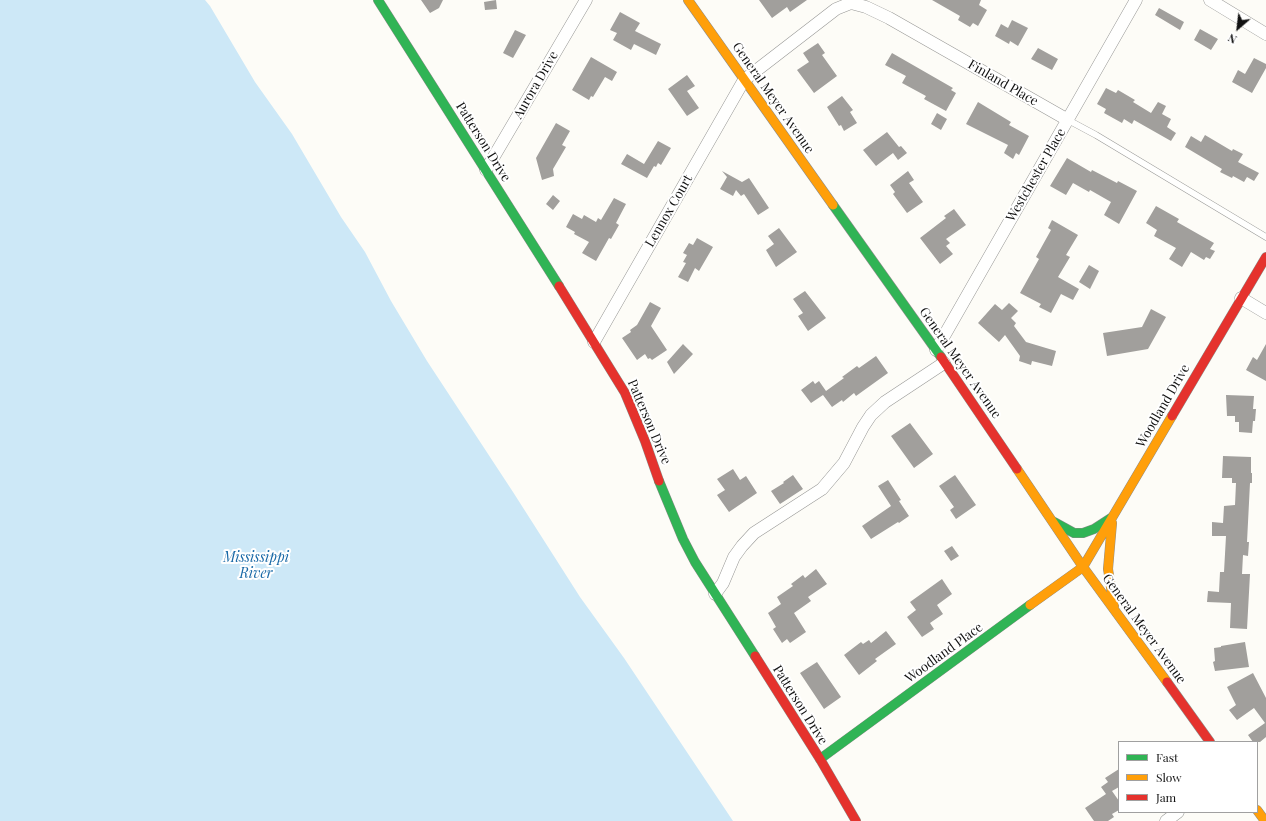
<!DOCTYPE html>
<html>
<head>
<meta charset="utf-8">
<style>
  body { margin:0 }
  #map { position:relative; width:1266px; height:821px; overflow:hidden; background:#fdfcf7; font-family:"Playfair Display",serif }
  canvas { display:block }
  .legend { position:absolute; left:1118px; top:741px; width:140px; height:72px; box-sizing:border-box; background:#fff; border:1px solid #a0a0a0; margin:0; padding:5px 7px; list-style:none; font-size:12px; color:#111 }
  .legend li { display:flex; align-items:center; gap:8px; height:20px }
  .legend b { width:20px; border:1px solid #a0a0a0 }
  .north { position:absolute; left:1218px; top:8px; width:40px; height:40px; -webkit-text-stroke:3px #fff; paint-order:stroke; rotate:208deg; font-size:11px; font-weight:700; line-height:16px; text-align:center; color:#111 }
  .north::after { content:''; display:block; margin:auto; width:14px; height:18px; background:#111; clip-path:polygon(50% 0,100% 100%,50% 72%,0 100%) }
</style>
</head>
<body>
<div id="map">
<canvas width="1266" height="821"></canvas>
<ul class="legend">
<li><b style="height:5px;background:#30b455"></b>Fast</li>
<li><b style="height:5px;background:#ff9f0a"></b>Slow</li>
<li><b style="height:5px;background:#e5322d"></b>Jam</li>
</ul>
<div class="north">N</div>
</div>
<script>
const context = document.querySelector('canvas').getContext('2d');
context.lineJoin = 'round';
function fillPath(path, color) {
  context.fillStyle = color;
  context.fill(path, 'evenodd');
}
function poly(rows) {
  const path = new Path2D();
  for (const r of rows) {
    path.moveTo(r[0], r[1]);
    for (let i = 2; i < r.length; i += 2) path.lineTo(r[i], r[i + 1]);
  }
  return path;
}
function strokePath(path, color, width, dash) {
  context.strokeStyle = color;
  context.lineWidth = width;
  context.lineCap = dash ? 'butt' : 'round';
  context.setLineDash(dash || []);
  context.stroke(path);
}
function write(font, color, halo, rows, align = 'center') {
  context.font = font + ' "Playfair Display",serif';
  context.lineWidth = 4;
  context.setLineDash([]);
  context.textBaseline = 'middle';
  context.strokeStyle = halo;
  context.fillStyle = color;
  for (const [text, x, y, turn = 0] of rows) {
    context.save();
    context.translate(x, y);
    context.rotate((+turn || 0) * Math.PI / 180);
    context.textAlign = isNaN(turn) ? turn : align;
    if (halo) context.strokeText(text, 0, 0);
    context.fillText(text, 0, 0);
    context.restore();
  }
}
fillPath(poly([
  [0,0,205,0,210,6,255,82,292,134,341,217,365,252,391,301,427,361,513,492,580,597,624,658,733,821,0,821]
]), '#cde8f7');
fillPath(poly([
  [421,0,443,0,439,8,430,13],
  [496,0,497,9,485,10,484,2],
  [759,0,807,0,790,12,787,7,772,18],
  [932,0,981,0,979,5,987,10,978,26,973,23,970,27,958,20,960,16],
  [1159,8,1184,22,1180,30,1155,15],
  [620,12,640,23,635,31,661,44,656,55,634,44,631,50,613,40,617,33,610,30],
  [1012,20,1028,28,1018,46,1010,41,1009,44,995,36,1001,24,1008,28],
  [1200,29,1218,39,1211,50,1194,40],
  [515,30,526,35,513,58,503,53],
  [818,43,825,53,822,55,837,76,814,93,797,70,809,62,803,53],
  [1038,48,1058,59,1052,70,1031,59],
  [892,53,953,88,951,90,956,93,946,111,924,99,926,96,902,83,906,76,885,65],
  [591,57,617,72,612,81,605,77,593,97,591,96,589,100,572,90],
  [1254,58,1266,64,1266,68,1252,93,1232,82,1238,70,1245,74],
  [687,75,695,86,687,91,699,108,687,116,668,89],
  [1106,88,1116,93,1118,90,1135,100,1133,102,1151,113,1158,102,1166,106,1162,114,1171,119,1167,127,1176,133,1171,141,1134,120,1132,124,1124,119,1122,123,1104,113,1106,109,1097,104],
  [842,96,853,110,850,112,857,123,844,131,841,125,839,126,827,107],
  [978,102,1011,122,1009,125,1029,136,1019,155,1016,153,1013,159,1004,153,1008,145,966,124],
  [937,113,947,119,941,130,931,124],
  [556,123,570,131,562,145,566,147,553,169,554,176,542,180,536,158],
  [887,132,899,147,901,146,907,153,898,160,893,153,876,166,863,150],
  [1205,135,1232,151,1233,149,1243,154,1238,162,1259,173,1254,181,1247,177,1244,182,1233,176,1232,178,1220,172,1222,169,1185,147,1191,136,1201,142],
  [658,141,671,148,661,165,658,163,656,167,654,166,647,178,621,164,627,154,644,164],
  [1067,158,1091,172,1092,170,1117,183,1118,181,1137,191,1119,224,1104,215,1111,202,1090,190,1089,192,1073,183,1066,195,1050,186],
  [722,171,742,182,749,178,769,208,758,215,744,194,741,196,736,190,733,196,720,189,727,177],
  [908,171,914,180,909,183,923,202,907,213,893,194,895,192,890,185],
  [553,195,560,201,553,210,546,204],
  [614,198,626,204,616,223,619,225,611,239,609,238,596,261,582,253,589,242,574,234,575,232,566,227,573,214,582,219,584,215,596,222,598,218,601,220],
  [1156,206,1179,219,1177,222,1214,243,1210,249,1215,251,1210,259,1206,257,1204,260,1191,252,1182,267,1169,259,1176,248,1154,236,1157,230,1146,223],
  [954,209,966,225,946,239,950,243,946,246,953,254,940,264,920,238,946,218,944,216],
  [1052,220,1078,235,1066,255,1070,257,1058,277,1079,289,1073,300,1061,294,1051,313,1039,307,1041,304,1020,293,1039,259,1036,257,1051,230,1048,228],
  [779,228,797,252,776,267,766,250,774,244,768,236],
  [697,238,713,247,699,271,695,268,688,282,678,277,686,263,683,262,687,255,683,253,689,243,693,245],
  [1089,265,1099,271,1090,289,1079,282],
  [805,291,826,318,808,331,798,316,803,313,793,299],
  [650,302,661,308,651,326,667,350,652,360,650,358,648,359,645,354,637,360,622,338,631,332,630,330,637,325],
  [1009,303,1018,311,1011,318,1016,323,1014,326,1026,342,1056,351,1052,366,1032,361,1031,365,1019,361,1020,356,1005,335,999,342,978,323,995,304,1002,310],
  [1151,309,1166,317,1148,349,1107,356,1103,333,1142,327],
  [683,344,693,354,674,374,667,362],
  [1266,344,1266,381,1246,370,1253,357,1257,360],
  [876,356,888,373,856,396,854,393,843,402,842,400,832,407,823,395,811,403,801,390,813,381,815,384,819,381,826,391,844,378,842,377,857,366,859,368],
  [1226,395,1254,396,1253,409,1256,409,1255,421,1253,421,1252,433,1239,432,1239,422,1235,422,1235,416,1227,416],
  [910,423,933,454,914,468,891,436],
  [1223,456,1251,457,1251,473,1252,473,1252,483,1250,483,1247,542,1249,542,1248,556,1243,555,1242,574,1250,574,1247,629,1230,628,1231,603,1207,602,1208,591,1219,592,1220,572,1224,572,1226,536,1212,536,1212,522,1223,523,1224,506,1235,505,1236,483,1232,483,1232,478,1222,478],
  [733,469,740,480,746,476,757,493,729,512,717,495,725,490,717,479],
  [793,475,803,489,780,504,771,491,784,483,783,482],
  [955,475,976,505,956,519,950,510,954,507,939,486],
  [888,480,901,500,899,501,909,516,899,523,898,522,871,539,862,526,891,506,878,486],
  [952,546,959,556,951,561,944,551],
  [816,569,827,584,808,597,811,601,794,613,806,632,790,643,787,639,782,643,773,629,776,627,768,613,781,604,777,597,793,586,791,584,803,575,805,578],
  [942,579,952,594,937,605,943,614,930,623,934,629,922,637,907,617,916,610,910,602],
  [886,631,896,644,875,659,877,661,859,675,844,655,861,642,863,644,869,640,871,643],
  [1245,642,1249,667,1215,671,1213,662,1215,661,1214,648,1221,647,1221,646],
  [817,662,841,697,824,709,800,673],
  [1253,673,1266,698,1266,737,1260,742,1253,742,1248,735,1265,723,1254,708,1237,720,1229,710,1236,705,1227,687],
  [1119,769,1119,787,1112,791,1119,801,1119,810,1112,814,1114,817,1108,821,1094,821,1085,808,1106,794,1101,787,1108,782,1105,778]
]), '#a19f9c');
const lane = poly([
  [1068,120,1096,135,1266,237]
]);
const street = poly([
  [1210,0,1266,34],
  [486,170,586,0],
  [1241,298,1266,313],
  [594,342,744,80,836,9,851,3,866,7,889,18,1068,120],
  [936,350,1136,0],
  [715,594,723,583,734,557,742,546,754,533,822,489,844,463,863,427,871,415,885,402,944,363],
  [1166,821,1178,812]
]);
const fast = poly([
  [378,0,559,286],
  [833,205,941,357],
  [659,481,683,539,695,562,755,656],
  [1054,522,1074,533,1083,533,1094,529,1111,518],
  [820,759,1030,605]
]);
const slow = poly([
  [688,0,833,205],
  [1017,469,1083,567,1167,682],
  [1112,523,1108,569,1114,606],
  [1030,605,1083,567,1172,416],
  [1257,810,1265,821]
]);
const jam = poly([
  [559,286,625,393,645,441,659,481],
  [941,357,1017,469],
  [1172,416,1266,257],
  [755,656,820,759,856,821],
  [1167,682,1210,742]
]);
strokePath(lane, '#979795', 7);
strokePath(street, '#979795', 13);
strokePath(fast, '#8e8d8b', 10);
strokePath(slow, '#8e8d8b', 10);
strokePath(jam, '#8e8d8b', 10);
strokePath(lane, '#fffffe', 6);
strokePath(street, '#fffffe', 12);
strokePath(fast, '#30b455', 9);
strokePath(slow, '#ff9f0a', 9);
strokePath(jam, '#e5322d', 9);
write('13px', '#111', '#fff', [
  ["Finland Place",1003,83,30],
  ["Aurora Drive",536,85,-60],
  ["General Meyer Avenue",773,98,55],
  ["Patterson Drive",483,142,58],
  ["Westchester Place",1036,175,-60],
  ["Lennox Court",669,211,-60],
  ["General Meyer Avenue",960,363,55],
  ["Woodland Drive",1163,406,-60],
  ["Patterson Drive",649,422,67],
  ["General Meyer Avenue",1144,629,54],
  ["Woodland Place",944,653,-36],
  ["Patterson Drive",800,705,58]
]);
write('italic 14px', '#1768a6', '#fff', [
  ["Mississippi",256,558],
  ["River",256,574]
]);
</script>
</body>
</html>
